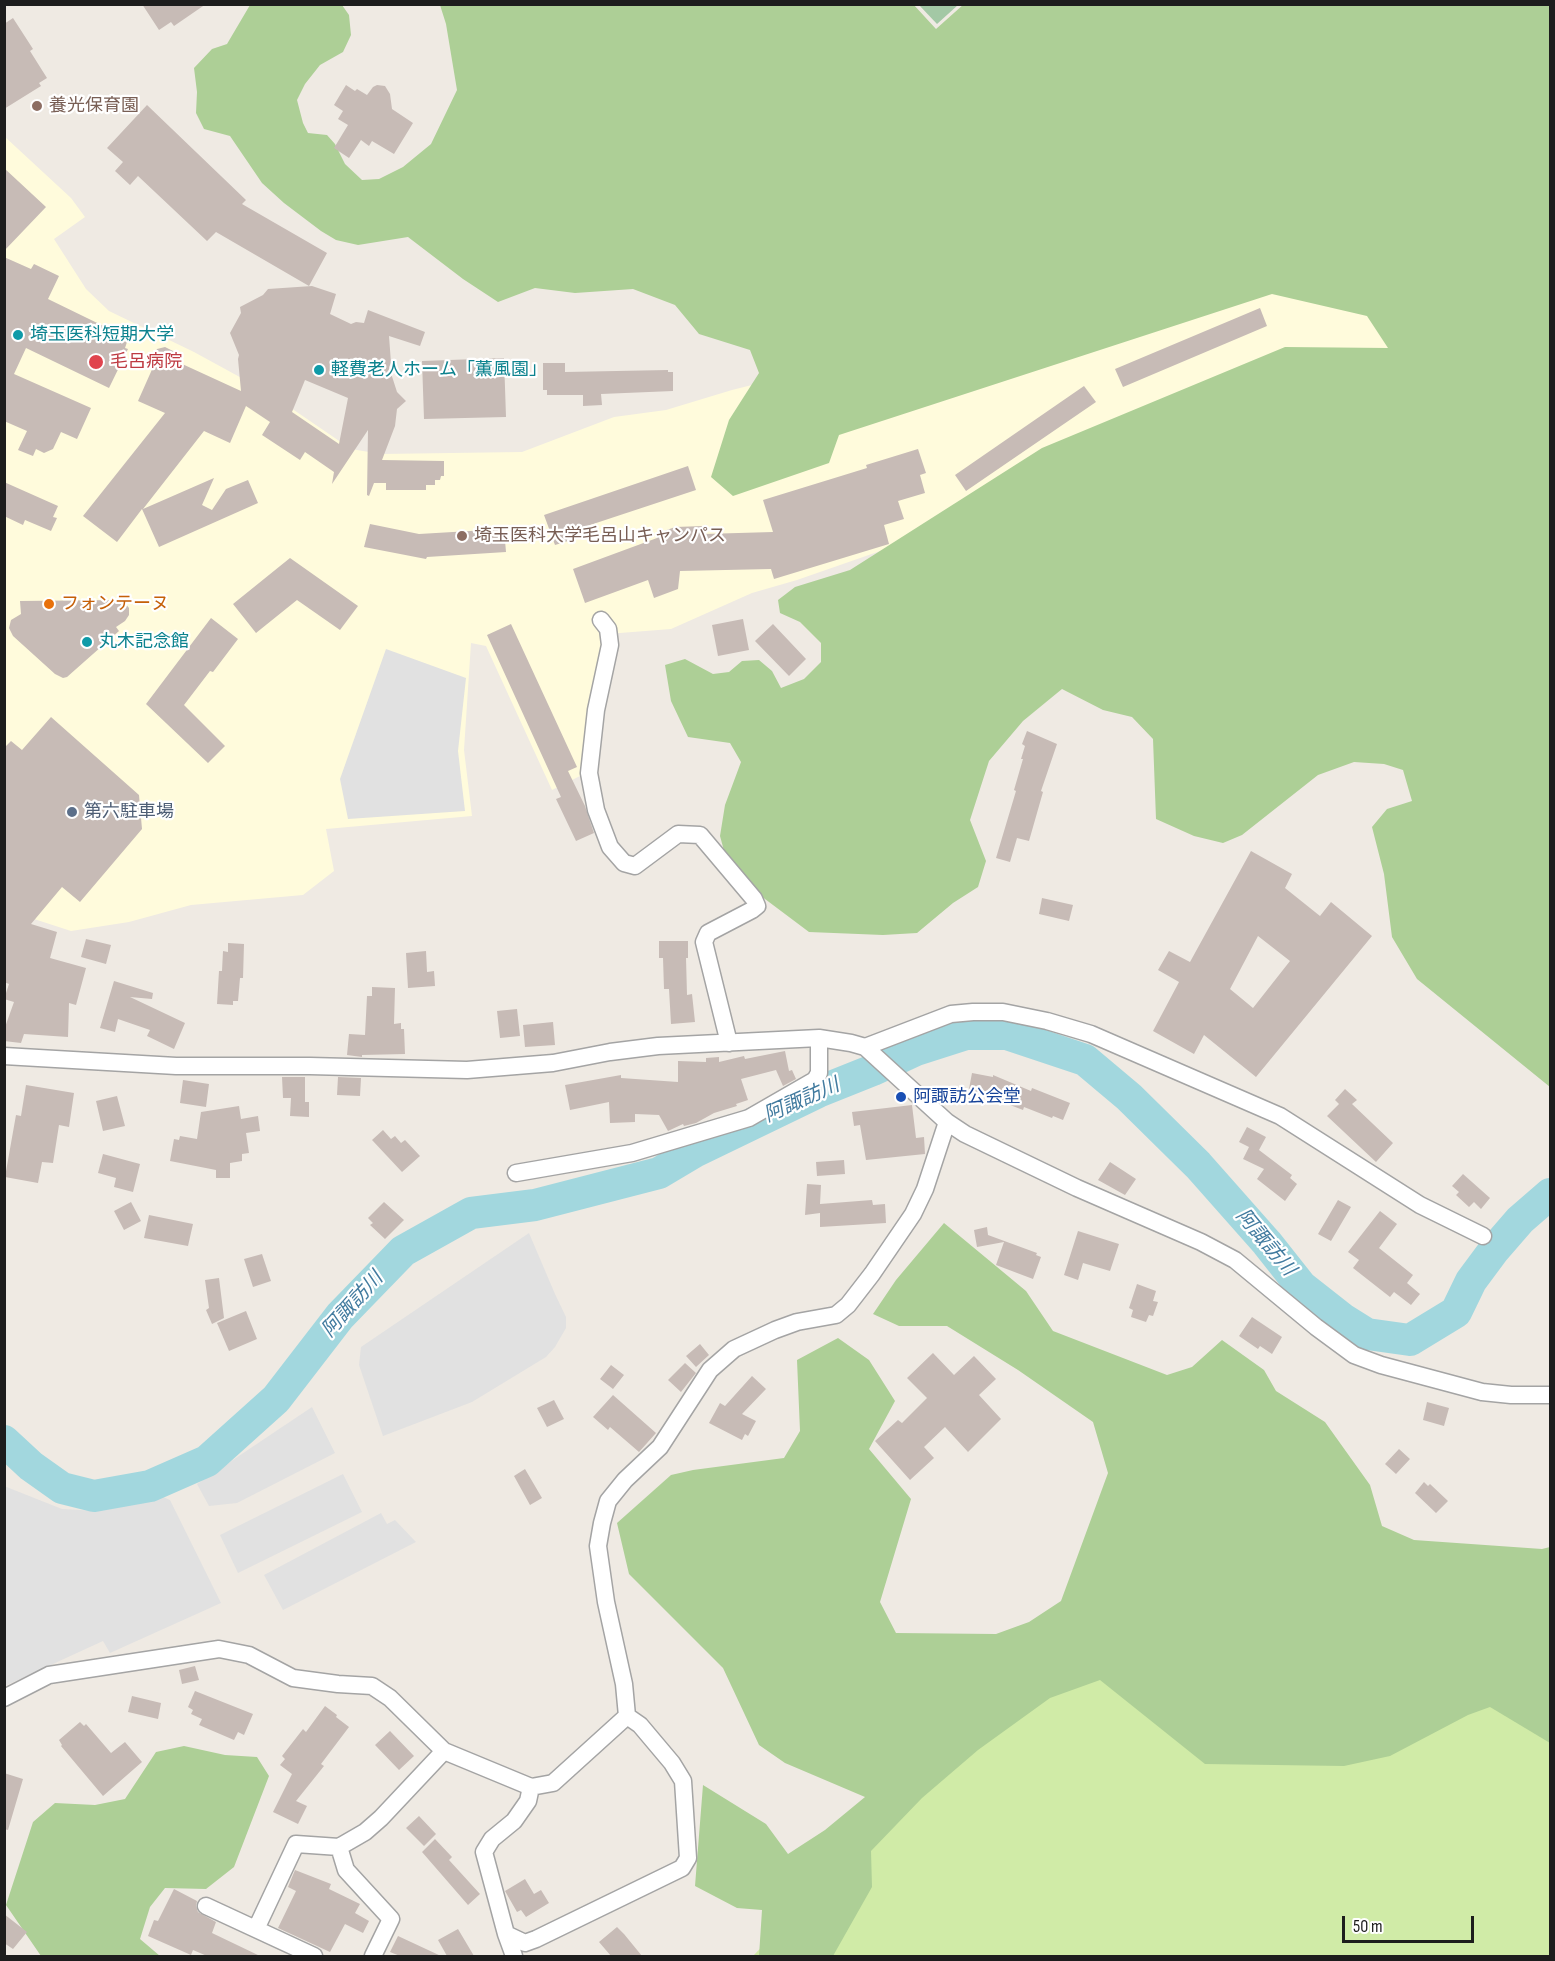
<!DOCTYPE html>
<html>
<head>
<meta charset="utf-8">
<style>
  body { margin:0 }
  #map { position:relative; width:1555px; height:1961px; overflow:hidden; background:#efeae3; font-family:"Sofia Sans Condensed",sans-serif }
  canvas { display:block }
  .frame { position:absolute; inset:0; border:6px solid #1d1d1d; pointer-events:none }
  .scale { position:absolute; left:1342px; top:1916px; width:132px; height:27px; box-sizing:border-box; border:3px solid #1d1d1d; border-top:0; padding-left:8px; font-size:18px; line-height:21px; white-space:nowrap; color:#1d1d1d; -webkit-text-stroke:4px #fff; paint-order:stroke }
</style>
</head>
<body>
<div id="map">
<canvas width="1555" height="1961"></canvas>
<div class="frame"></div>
<div class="scale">50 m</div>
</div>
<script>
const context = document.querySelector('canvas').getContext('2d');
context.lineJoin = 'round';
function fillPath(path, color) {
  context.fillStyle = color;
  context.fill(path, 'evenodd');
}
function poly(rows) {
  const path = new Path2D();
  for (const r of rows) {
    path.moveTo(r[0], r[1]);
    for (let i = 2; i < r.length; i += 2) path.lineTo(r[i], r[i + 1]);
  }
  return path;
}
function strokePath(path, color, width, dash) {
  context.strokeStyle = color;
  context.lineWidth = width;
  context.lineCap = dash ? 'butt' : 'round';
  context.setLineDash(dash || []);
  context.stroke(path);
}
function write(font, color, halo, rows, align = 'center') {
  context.font = font + ' "Sofia Sans Condensed","Noto Sans JP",sans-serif';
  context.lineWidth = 4.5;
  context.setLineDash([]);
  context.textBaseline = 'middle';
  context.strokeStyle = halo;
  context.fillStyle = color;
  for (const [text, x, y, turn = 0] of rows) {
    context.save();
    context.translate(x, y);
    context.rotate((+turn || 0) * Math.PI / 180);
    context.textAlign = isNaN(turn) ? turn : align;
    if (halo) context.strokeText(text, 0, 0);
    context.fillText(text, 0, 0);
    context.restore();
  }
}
fillPath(poly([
  [4,136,71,198,85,217,54,239,86,289,109,311,194,352,269,393,351,449,381,454,522,452,614,417,666,410,732,390,820,368,1106,267,1464,323,909,541,797,580,752,593,671,629,607,634,584,774,552,790,486,646,471,643,464,750,472,816,326,829,334,871,303,895,191,905,129,922,71,931,31,918,5,896]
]), '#fffbdc');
fillPath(poly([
  [1126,1660,1470,1687,1550,1731,1550,1956,753,1956,1007,1690]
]), '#d0eba7');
fillPath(poly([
  [913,4,936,29,964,4,1550,5,1550,1087,1417,979,1392,937,1384,874,1372,827,1387,809,1412,801,1403,770,1384,764,1354,762,1318,775,1242,835,1223,843,1194,836,1156,819,1153,739,1132,717,1103,710,1062,689,1023,721,989,761,970,820,986,861,978,887,953,903,917,933,883,935,809,932,753,890,726,858,720,836,725,805,741,762,730,743,688,737,671,701,665,665,685,659,713,674,729,672,742,661,759,660,772,671,781,688,804,679,821,662,821,643,800,622,780,613,778,600,795,587,850,570,1042,448,1285,347,1388,348,1367,316,1272,294,839,435,829,463,733,496,711,477,729,420,759,373,750,350,699,334,675,305,633,289,575,293,535,288,498,302,463,279,408,237,358,245,336,240,321,231,284,203,262,183,230,136,204,129,196,113,197,92,194,68,212,49,227,44,250,5,342,5,349,15,351,35,343,52,320,65,305,84,297,100,303,123,308,133,327,135,335,144,345,164,362,180,379,179,403,167,431,144,457,90,446,24,440,5],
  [944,1223,1026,1291,1053,1331,1167,1375,1192,1367,1222,1340,1264,1370,1276,1391,1325,1422,1370,1485,1382,1526,1414,1540,1542,1549,1550,1547,1550,1743,1490,1707,1468,1715,1390,1756,1344,1766,1205,1764,1100,1680,1050,1698,978,1750,922,1798,871,1851,872,1887,833,1956,759,1956,762,1910,737,1908,695,1886,703,1785,766,1824,788,1854,825,1830,865,1797,785,1763,759,1745,723,1668,629,1574,617,1523,671,1475,693,1470,784,1458,800,1431,797,1360,838,1338,869,1360,895,1401,869,1449,911,1499,880,1602,896,1633,996,1634,1029,1622,1061,1601,1108,1473,1093,1422,1018,1370,947,1326,899,1326,873,1314,896,1280],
  [184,1746,225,1755,257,1757,269,1776,234,1867,206,1889,165,1888,150,1907,140,1939,160,1956,41,1956,6,1905,33,1822,55,1803,95,1805,125,1799,156,1752]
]), '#adcf96');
fillPath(poly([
  [919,5,958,5,937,24]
]), '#a3c8a5');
fillPath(poly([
  [386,649,466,678,458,751,465,811,348,819,340,779],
  [529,1233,555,1294,566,1317,566,1328,555,1347,546,1357,472,1402,383,1436,359,1365,361,1347],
  [312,1407,335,1453,237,1503,209,1506,197,1484],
  [343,1474,362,1512,238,1573,220,1535],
  [4,1486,62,1509,98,1511,156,1494,170,1500,221,1603,110,1653,103,1641,5,1686],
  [381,1513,387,1524,395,1520,416,1542,283,1610,264,1575]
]), '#e1e1e1');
strokePath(poly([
  [4,1441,31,1466,62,1488,94,1496,150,1486,207,1461,276,1399,340,1316,403,1251,471,1213,535,1205,659,1173,696,1151,818,1092,873,1070,916,1050,966,1034,1007,1034,1085,1060,1129,1097,1198,1165,1267,1243,1301,1286,1343,1319,1367,1334,1410,1340,1456,1312,1471,1281,1494,1250,1520,1220,1550,1194]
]), '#a2d7de', 32);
fillPath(poly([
  [142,4,206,4,174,26,171,22,159,30],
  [13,18,33,49,30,51,47,78,39,83,41,86,4,109,4,24],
  [346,85,355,91,357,89,367,95,373,87,377,85,385,86,390,94,392,109,413,123,394,154,372,141,369,146,361,140,349,158,334,148,348,125,338,119,343,111,334,105],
  [147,105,246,200,242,204,327,253,309,286,216,232,207,241,138,176,130,185,115,171,123,162,107,148],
  [4,168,46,207,4,251],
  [4,257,31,269,34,264,59,276,48,299,126,337,124,341,127,342,125,348,128,349,109,388,26,348,14,374,91,408,77,439,61,432,53,449,44,453,36,449,33,456,18,450,27,431,4,421],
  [312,286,336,294,330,314,351,324,356,322,364,323,368,310,425,332,420,346,389,336,391,363,389,367,397,392,406,401,397,409,395,426,382,460,444,461,444,476,441,476,440,480,435,480,435,485,426,485,426,490,386,490,386,483,374,483,369,496,367,495,368,430,332,484,334,472,305,452,300,460,262,435,270,422,246,406,230,443,204,431,143,509,214,478,202,505,212,510,226,489,248,480,258,503,159,547,142,509,117,542,83,516,165,413,138,401,154,365,152,358,157,349,165,347,175,352,180,363,241,391,238,359,239,355,230,333,241,313,240,307,263,295,268,289],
  [305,380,348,398,339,444,292,412],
  [1260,308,1267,326,1123,387,1115,369],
  [504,358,506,417,424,419,422,361],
  [543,363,565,363,565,372,668,370,668,372,673,372,673,391,601,394,602,405,583,406,583,395,547,395,547,390,543,390],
  [1084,386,1096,402,966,491,955,475],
  [918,449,926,473,920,475,925,493,898,501,904,519,884,525,889,544,774,579,771,569,680,571,678,589,654,598,648,580,585,603,573,569,657,538,656,534,675,527,704,526,704,534,773,532,763,500,867,468,866,465],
  [688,466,696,490,575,530,578,538,555,545,544,515],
  [4,482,58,506,53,517,57,518,51,531,25,520,23,525,4,516],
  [370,524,419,534,504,529,506,552,427,557,426,559,364,547],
  [290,558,358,606,340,630,297,600,256,633,233,604],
  [119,600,125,603,129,608,129,615,125,621,116,627,119,631,67,677,63,678,55,674,13,636,9,628,11,620,21,614,20,601],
  [211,618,238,639,213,672,210,671,184,705,225,746,208,763,146,704],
  [743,619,749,650,718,656,712,625],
  [511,624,577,767,568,771,585,806,594,833,576,841,556,799,561,797,487,635],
  [773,624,806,659,789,676,755,641],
  [51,717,139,795,142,829,80,902,62,887,31,924,57,932,50,958,86,968,76,1005,69,1003,68,1037,24,1034,21,1043,4,1041,4,1030,14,1002,4,999,9,984,4,982,4,748,11,741,22,750],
  [1027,731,1057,744,1041,791,1043,792,1029,841,1017,838,1010,862,996,858,1016,791,1014,790,1023,759,1021,759,1025,746,1022,744],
  [1251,851,1292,874,1285,888,1320,916,1331,902,1372,936,1256,1077,1204,1035,1194,1054,1153,1031,1179,982,1158,970,1169,951,1190,962],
  [1258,936,1290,961,1253,1008,1230,989],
  [1042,898,1073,905,1069,921,1039,914],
  [86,939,111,945,106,964,81,957],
  [659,941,688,941,688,958,686,958,687,995,692,994,695,1022,671,1024,669,989,664,989,663,958,659,958],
  [228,943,244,944,243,978,240,978,238,1001,233,1001,233,1005,217,1004,219,971,222,971,223,951,228,952],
  [426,951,427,972,434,971,435,986,408,988,406,953],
  [114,981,153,993,152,999,130,997,185,1023,174,1049,147,1036,150,1030,118,1019,115,1032,100,1028],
  [372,987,395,988,394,1024,401,1023,401,1029,404,1029,405,1054,362,1055,362,1057,347,1055,349,1034,365,1035,367,996,372,996],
  [517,1009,520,1036,500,1038,497,1011],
  [553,1022,555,1045,525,1047,523,1025],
  [785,1051,789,1071,792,1070,796,1079,783,1086,776,1070,741,1079,748,1100,736,1104,737,1106,714,1113,696,1123,684,1126,683,1124,668,1131,659,1115,635,1114,635,1122,610,1123,609,1102,570,1110,565,1085,621,1075,621,1078,678,1082,678,1061,706,1062,706,1058,719,1057,719,1062,744,1056,745,1059],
  [972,1073,993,1077,993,1075,1031,1091,1032,1088,1070,1103,1063,1120,1053,1116,1052,1118,1024,1107,1023,1110,969,1089],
  [282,1077,305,1077,305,1102,309,1102,309,1117,290,1116,291,1098,283,1098],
  [338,1077,361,1078,360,1096,337,1095],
  [183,1080,209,1084,206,1107,180,1103],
  [26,1085,74,1093,69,1127,59,1125,53,1163,42,1162,38,1183,5,1177,16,1115,21,1116],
  [1345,1089,1357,1100,1352,1104,1393,1143,1376,1162,1327,1116,1339,1104,1335,1100],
  [117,1096,125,1126,103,1131,96,1101],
  [912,1105,916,1138,924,1137,925,1154,866,1160,860,1125,854,1126,852,1112],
  [239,1106,241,1119,258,1116,260,1131,246,1133,249,1153,242,1154,242,1161,230,1163,230,1178,216,1178,216,1170,170,1161,174,1139,179,1140,180,1136,197,1139,201,1112],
  [1247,1127,1266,1137,1259,1150,1292,1175,1290,1178,1297,1184,1285,1201,1257,1179,1264,1169,1243,1159,1249,1147,1239,1142],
  [383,1130,391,1139,395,1136,401,1143,405,1140,420,1156,402,1172,372,1140],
  [103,1154,140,1164,133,1192,114,1187,116,1178,98,1173],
  [844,1160,845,1174,817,1176,816,1162],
  [1110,1162,1136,1179,1125,1195,1098,1180],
  [1463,1174,1490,1198,1481,1209,1474,1202,1469,1207,1456,1195,1459,1192,1452,1186],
  [807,1184,821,1185,820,1204,872,1200,873,1205,885,1204,886,1223,820,1227,820,1213,805,1215],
  [1338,1200,1351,1207,1331,1241,1318,1234],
  [131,1202,141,1221,124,1230,114,1211],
  [384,1202,404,1220,385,1239,370,1225,373,1223,368,1218],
  [1380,1211,1397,1224,1379,1248,1413,1275,1407,1283,1420,1294,1411,1305,1394,1292,1390,1297,1353,1268,1359,1260,1348,1252],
  [149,1215,193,1224,188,1246,144,1238],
  [987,1227,988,1235,1037,1253,1036,1255,1041,1257,1033,1279,996,1265,1004,1242,977,1247,974,1230],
  [1078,1231,1119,1244,1110,1271,1083,1263,1078,1280,1064,1275],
  [262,1254,271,1281,253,1287,244,1259],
  [219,1278,224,1318,212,1324,206,1310,209,1308,205,1280],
  [1137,1284,1156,1291,1153,1301,1158,1302,1153,1316,1149,1315,1146,1322,1131,1317,1133,1310,1129,1308],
  [246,1311,257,1339,229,1351,217,1323],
  [1252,1317,1282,1337,1272,1354,1260,1346,1258,1349,1239,1336],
  [700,1344,709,1355,696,1367,686,1356],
  [933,1353,954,1375,974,1356,996,1379,979,1395,1001,1419,968,1452,945,1427,924,1447,934,1458,910,1480,875,1441,898,1420,902,1423,927,1398,907,1378],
  [685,1363,696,1373,681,1392,668,1380],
  [611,1365,624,1375,613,1389,600,1379],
  [752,1376,766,1389,742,1414,756,1421,748,1436,745,1434,742,1440,709,1423,720,1403,725,1406],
  [613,1395,656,1433,639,1452,610,1427,608,1430,593,1417],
  [554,1400,564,1419,547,1427,537,1408],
  [1427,1402,1449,1408,1444,1426,1423,1420],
  [1399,1449,1410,1459,1396,1474,1385,1464],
  [525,1469,542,1498,530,1505,514,1476],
  [1424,1482,1428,1486,1430,1484,1448,1501,1436,1513,1415,1493],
  [195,1666,199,1680,182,1684,179,1670],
  [195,1691,253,1714,244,1735,238,1732,234,1740,199,1725,202,1719,191,1714,193,1710,188,1707],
  [132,1696,161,1703,158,1719,128,1712],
  [325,1706,337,1715,336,1717,349,1727,321,1764,324,1766,296,1801,307,1806,298,1824,273,1812,292,1774,280,1765,285,1759,282,1756,303,1729,306,1732],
  [80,1722,84,1726,86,1724,111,1753,125,1742,142,1762,103,1796,61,1746,62,1745,59,1740],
  [390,1731,414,1756,399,1770,375,1745],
  [4,1773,23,1779,8,1830,4,1829],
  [419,1816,436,1834,424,1846,406,1828],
  [435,1839,452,1857,449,1860,480,1894,468,1905,422,1852],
  [295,1870,331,1884,329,1889,360,1904,355,1913,369,1921,363,1933,345,1924,330,1952,278,1928,296,1891,288,1887],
  [525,1879,534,1894,541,1890,549,1903,526,1917,521,1910,517,1912,505,1891],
  [174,1889,197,1901,196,1906,198,1912,216,1922,212,1933,260,1956,207,1956,193,1950,191,1955,148,1936,154,1920,158,1921],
  [4,1914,27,1932,13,1949,4,1943],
  [617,1927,624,1934,642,1956,611,1956,599,1942],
  [458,1929,474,1956,447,1956,438,1940],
  [398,1936,441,1956,400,1956,390,1952]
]), '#c7bbb6');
const street = poly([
  [601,620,608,629,610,645,596,710,589,773,596,810,610,847,624,863,635,866,678,834,700,835,754,899,757,906,752,910,708,933,704,942,729,1043],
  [865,1047,951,1014,973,1012,1003,1012,1047,1021,1091,1034,1280,1116,1420,1205,1483,1236],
  [4,1056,176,1066,310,1066,467,1070,553,1063,610,1052,658,1046,819,1038,851,1043,865,1047,947,1122,965,1134,1077,1188,1201,1242,1235,1260,1316,1327,1354,1355,1381,1365,1482,1392,1511,1395,1550,1395],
  [516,1173,632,1153,749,1118,815,1080,819,1073,819,1038],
  [4,1698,49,1675,219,1649,249,1655,293,1678,338,1684,372,1686,390,1698,444,1751,531,1787,553,1783,627,1716],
  [339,1847,346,1870,391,1919,373,1956],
  [206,1906,314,1956],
  [256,1929,296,1844,339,1847,365,1832,381,1818,444,1751],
  [506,1934,525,1943,536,1939,682,1868,688,1858,683,1781,672,1763,640,1725,627,1716,624,1684,606,1602,598,1546,602,1523,608,1501,625,1480,660,1447,710,1370,734,1349,775,1330,797,1322,836,1315,848,1305,872,1274,913,1214,925,1189,947,1122],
  [514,1956,506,1934,484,1852,492,1839,514,1821,528,1801,531,1787]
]);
strokePath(street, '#a4a4a4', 19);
strokePath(street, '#fff', 16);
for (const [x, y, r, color] of [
  [37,106,6,"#8d6e63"],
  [18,335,6,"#0f9aa8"],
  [96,362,8,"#e0444e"],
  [319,370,6,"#0f9aa8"],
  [462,536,6,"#8d6e63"],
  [49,604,6,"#e8710a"],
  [87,642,6,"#0f9aa8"],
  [72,812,6,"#5c6f8a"],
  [901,1097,6,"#1a4fb4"]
]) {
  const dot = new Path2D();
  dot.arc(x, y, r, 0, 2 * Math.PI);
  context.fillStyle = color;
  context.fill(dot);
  strokePath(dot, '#fff', 2);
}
write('18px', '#785e54', '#fff', [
  ["養光保育園",49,106],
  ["埼玉医科大学毛呂山キャンパス",474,536]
], 'left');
write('18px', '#0d838f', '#fff', [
  ["埼玉医科短期大学",30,335],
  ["軽費老人ホーム「薫風園」",331,370],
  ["丸木記念館",99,642]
], 'left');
write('18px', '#be3a42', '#fff', [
  ["毛呂病院",110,362]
], 'left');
write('18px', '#c56008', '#fff', [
  ["フォンテーヌ",61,604]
], 'left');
write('18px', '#4e5e75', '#fff', [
  ["第六駐車場",84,812]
], 'left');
write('18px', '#164399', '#fff', [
  ["阿諏訪公会堂",913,1097]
], 'left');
write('italic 20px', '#427b9f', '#fff', [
  ["阿諏訪川",802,1101,-24],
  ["阿諏訪川",1265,1243,50],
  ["阿諏訪川",353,1305,-48]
]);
</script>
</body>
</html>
